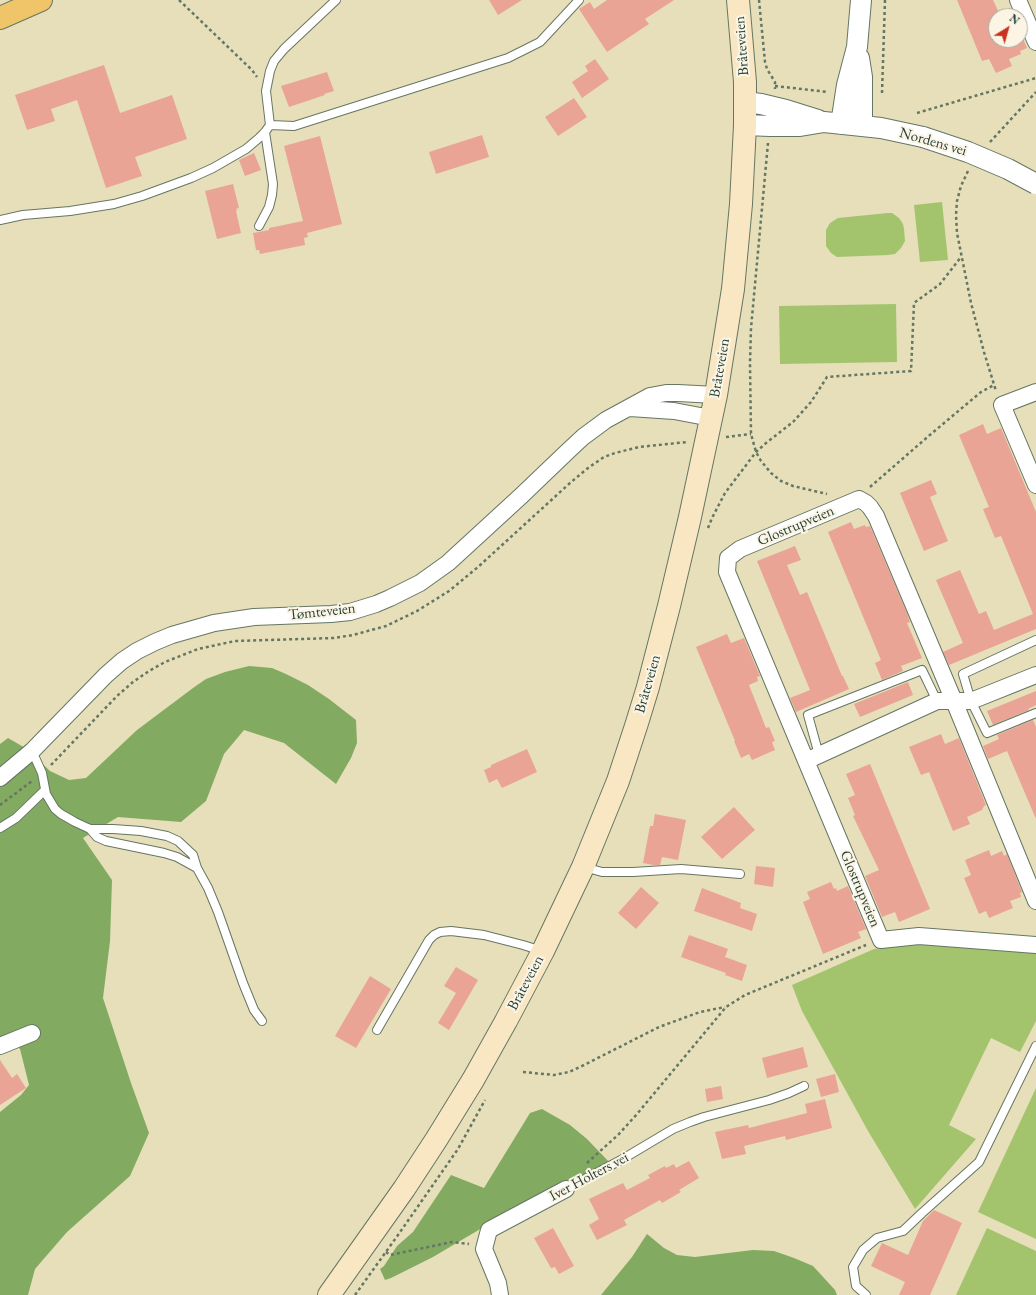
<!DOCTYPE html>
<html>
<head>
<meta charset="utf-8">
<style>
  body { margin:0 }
  #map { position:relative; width:1036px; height:1295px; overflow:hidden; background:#e6dfba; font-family:"EB Garamond",serif }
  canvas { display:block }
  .north { position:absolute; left:988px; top:8px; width:40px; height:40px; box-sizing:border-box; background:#fcf5e5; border:1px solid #a4ab9e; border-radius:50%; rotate:37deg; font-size:11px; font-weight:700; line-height:16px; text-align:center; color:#1f3d34 }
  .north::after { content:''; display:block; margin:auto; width:14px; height:18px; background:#c8321e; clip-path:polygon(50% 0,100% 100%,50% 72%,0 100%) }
</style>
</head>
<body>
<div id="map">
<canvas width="1036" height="1295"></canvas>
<div class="north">N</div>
</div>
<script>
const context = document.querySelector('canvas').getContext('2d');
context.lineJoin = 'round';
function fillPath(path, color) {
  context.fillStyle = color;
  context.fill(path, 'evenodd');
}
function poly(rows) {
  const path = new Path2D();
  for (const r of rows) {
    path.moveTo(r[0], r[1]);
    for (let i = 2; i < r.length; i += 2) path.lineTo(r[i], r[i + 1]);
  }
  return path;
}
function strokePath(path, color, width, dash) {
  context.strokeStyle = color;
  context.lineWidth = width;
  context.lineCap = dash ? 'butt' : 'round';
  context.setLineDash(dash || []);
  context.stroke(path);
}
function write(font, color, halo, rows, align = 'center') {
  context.font = font + ' "EB Garamond",serif';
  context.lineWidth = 4;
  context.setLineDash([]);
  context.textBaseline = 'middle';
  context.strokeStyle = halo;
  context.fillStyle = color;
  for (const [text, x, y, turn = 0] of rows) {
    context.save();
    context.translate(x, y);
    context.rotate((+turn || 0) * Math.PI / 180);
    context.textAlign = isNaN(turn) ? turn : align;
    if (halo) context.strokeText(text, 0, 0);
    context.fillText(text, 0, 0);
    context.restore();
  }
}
fillPath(poly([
  [942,202,948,260,920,262,914,205],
  [888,213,892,213,899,218,903,224,904,229,905,241,901,248,895,254,888,255,837,257,831,253,826,246,826,230,830,223,838,218],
  [896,304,897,362,780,364,779,306],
  [925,944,1036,953,1036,1021,1020,1052,991,1038,949,1125,976,1139,915,1209,868,1131,802,1011,792,985,874,949],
  [1036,1088,1036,1239,978,1212],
  [987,1228,1036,1251,1036,1295,956,1295]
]), '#a3c46d');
fillPath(poly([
  [249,666,272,668,286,674,308,685,329,699,356,720,357,743,351,758,336,784,284,743,244,730,224,754,206,801,181,822,118,817,83,838,112,880,110,941,103,998,131,1083,149,1133,130,1176,67,1232,35,1269,28,1295,0,1295,0,1112,21,1095,29,1085,20,1049,8,1040,0,1045,0,744,8,738,27,749,50,771,69,780,86,778,137,730,193,688,206,679,225,672],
  [542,1109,570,1125,587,1139,611,1164,487,1225,433,1257,391,1278,385,1280,380,1269,384,1266,397,1246,413,1232,451,1175,484,1188,530,1113],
  [647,1234,664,1248,677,1255,695,1257,753,1250,774,1251,794,1258,813,1266,835,1290,837,1295,601,1295,632,1257]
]), '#82aa60');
fillPath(poly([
  [489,0,522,0,498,15],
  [607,0,674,0,645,19,649,24,607,52,579,9,590,2,594,9],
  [957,0,993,0,1000,15,1012,10,1014,16,996,16,996,40,1020,40,1020,31,1027,48,1020,51,1021,54,1009,59,1012,66,996,73,989,59,982,61],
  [595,59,609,79,582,98,572,82,588,71,585,66],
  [104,65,120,113,172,95,187,139,135,157,142,176,106,188,77,100,51,109,55,121,27,130,15,95],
  [327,72,334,91,324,94,325,95,289,107,281,86],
  [574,98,587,117,558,136,545,117],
  [482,135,489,157,436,174,429,152],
  [320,136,342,224,307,233,308,237,304,238,305,245,260,254,259,250,256,250,253,233,269,230,269,228,303,221,284,146],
  [254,153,261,170,245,176,239,160],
  [233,184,239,208,236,209,237,211,236,211,241,233,217,239,205,191],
  [983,424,987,434,1001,428,1036,512,1036,629,949,665,943,652,963,643,936,580,960,570,979,614,986,611,994,630,1033,614,1001,536,995,538,983,509,989,507,959,435],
  [931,480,937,494,930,497,948,541,924,551,900,493],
  [851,522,854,529,865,525,866,527,870,526,907,613,910,622,907,623,922,658,901,666,903,671,882,680,875,663,881,660,828,532],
  [795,546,801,560,787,565,800,595,807,592,842,676,843,676,849,689,796,712,790,698,810,690,757,561],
  [727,634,731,643,744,638,760,676,757,677,758,681,749,685,766,728,769,727,775,741,772,742,775,750,752,760,749,754,741,758,734,741,735,741,696,647],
  [908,682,913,695,860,717,854,704],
  [1036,691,1036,705,1028,709,1029,710,993,725,987,711],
  [1033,720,1036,727,1036,819,1007,751,988,759,983,746,999,739,997,735],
  [941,734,945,744,959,738,986,805,984,806,982,810,967,817,970,824,953,831,929,772,921,775,909,747],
  [527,749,537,772,502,788,497,779,489,783,484,770,491,767,491,765],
  [870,764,930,909,899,922,895,912,882,917,865,876,879,870,853,816,855,815,848,798,855,795,846,774],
  [734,807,755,830,722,859,701,837],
  [655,814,686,820,678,860,662,857,660,865,653,865,643,863,650,826,653,826],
  [989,850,991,856,1002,851,1004,856,1007,854,1022,892,1020,893,1021,897,1010,901,1013,908,989,918,986,911,979,914,964,878,971,875,965,860],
  [756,866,775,868,773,887,754,884],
  [831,882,834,889,836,888,837,891,848,886,866,929,858,932,861,938,823,954,803,902,810,899,807,892],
  [641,887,659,903,636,929,618,913],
  [702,888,741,903,740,908,757,914,752,931,694,911],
  [689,935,728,949,725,957,747,965,742,981,725,975,726,973,681,957],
  [456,967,478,980,449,1030,438,1023,456,993,444,986],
  [370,976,391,989,356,1048,335,1036],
  [803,1047,808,1067,767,1078,762,1058],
  [0,1060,12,1078,17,1074,26,1088,0,1105],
  [835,1074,839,1092,821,1097,816,1079],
  [721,1086,723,1099,707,1102,705,1089],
  [825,1099,832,1128,786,1140,785,1136,744,1146,746,1154,722,1159,715,1132,748,1125,749,1128,807,1113,805,1104],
  [689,1161,699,1178,679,1190,681,1192,662,1203,660,1200,624,1220,627,1225,597,1240,589,1225,599,1219,589,1199,623,1183,627,1190,650,1178,648,1175,665,1166,666,1168,674,1164,676,1168],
  [934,1210,962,1223,930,1295,899,1295,905,1282,871,1266,882,1243,908,1255,923,1221],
  [553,1228,574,1266,559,1274,555,1267,551,1268,534,1238]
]), '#eaa495');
const service = poly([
  [270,125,294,126,508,58,540,42,579,0],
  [0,220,23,215,70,211,114,204,142,196,191,178,213,168,246,149,259,138,265,132,270,125,266,91,270,71,274,61,284,49,336,0],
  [259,226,269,207,272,195,273,184,265,132],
  [1036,640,963,674,971,701,987,733,1036,713],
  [32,751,42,773,46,794,55,809,61,814,75,822,90,829,113,829,141,831,167,836,178,841,193,855,197,868,208,888,218,912,243,983,254,1010,262,1021],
  [819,755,808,715,922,670,937,701],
  [0,828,16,818,45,790],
  [90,829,97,837,106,841,164,853,177,857,197,868],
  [584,867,602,872,633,872,681,869,740,874],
  [377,1030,429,940,434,935,440,932,451,931,484,935,523,945,542,951],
  [566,1189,621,1160,673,1129,690,1122,704,1117,769,1100,789,1093,804,1086],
  [866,1295,856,1286,853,1267,863,1250,877,1238,903,1231,922,1213,979,1162,1036,1046]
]);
const minor = poly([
  [1018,0,1036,42],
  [1036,392,1002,405,1036,485],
  [630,408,674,411,711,418],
  [806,761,937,701,971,701,1036,675],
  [0,778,32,751,106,675,122,661,137,651,155,642,172,635,214,623,254,617,331,614,350,612,376,604,390,598,420,583,448,563,521,496,568,451,583,437,606,420,650,396,666,393,678,393,716,395],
  [1036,901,954,701,876,516,870,507,866,503,859,499,740,549,728,558,727,572,881,940,919,936,1036,945],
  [0,1046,32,1033],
  [500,1295,498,1283,484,1249,489,1230,566,1189]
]);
const tertiary = poly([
  [859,58,862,77,862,126],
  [745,102,761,104,786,110,818,120],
  [841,124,847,85,857,47,861,0],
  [745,125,770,126,800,126,824,122,881,128,923,137]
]);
const secondary = poly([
  [329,1295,404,1189,436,1140,473,1080,506,1021,543,951,583,867,618,781,637,723,648,687,669,606,690,517,716,395,733,289,741,204,745,125,745,82,738,0]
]);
const motorway = poly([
  [0,18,41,0]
]);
strokePath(service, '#657663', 10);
strokePath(minor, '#657663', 18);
strokePath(tertiary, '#657663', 22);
strokePath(secondary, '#657663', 24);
strokePath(motorway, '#657663', 24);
strokePath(poly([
  [179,0,252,70,257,77],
  [759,0,765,62,767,69,775,82,775,89],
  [775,86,828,92],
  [882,93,885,0],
  [917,113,1036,78],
  [990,142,1036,92],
  [768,143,751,328,750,363,751,434,756,452,761,461,771,473,781,481,793,486,827,494],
  [968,171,961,186,957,201,956,215,957,233,971,303,984,352,996,391],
  [726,437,751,434],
  [870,487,931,434,981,392,994,385],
  [708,528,712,518,725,493,756,452,766,443,793,422,811,402,827,377,911,371,914,303,940,284,961,257],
  [51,765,117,696,133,682,149,671,165,662,198,649,235,641,334,638,353,635,386,626,417,611,449,591,478,567,570,483,588,468,604,457,615,453,639,447,687,442],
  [0,805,32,781],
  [523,1072,554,1075,569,1072,584,1065,659,1027,700,1012,725,1007],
  [587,1163,619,1134,637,1114,726,1007,745,995,866,945],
  [386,1252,390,1255,452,1242,469,1244],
  [355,1295,398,1235,458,1149,485,1100]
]), '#657663', 2.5, [3, 3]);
strokePath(service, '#fff', 8);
strokePath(minor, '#fff', 16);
strokePath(tertiary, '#fff', 20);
strokePath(secondary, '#f9e7c3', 22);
strokePath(motorway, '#f0c469', 22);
const tertiaryBridge = poly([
  [923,137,968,152,1008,169,1036,184]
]);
strokePath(tertiaryBridge, '#657663', 22, []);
strokePath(tertiaryBridge, '#fff', 20);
write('15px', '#1f3d34', '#fcf5e5', [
  ["Bråteveien",742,46,-94],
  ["Nordens vei",933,142,16],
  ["Bråteveien",720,368,-80],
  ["Glostrupveien",796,526,-23],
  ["Tømteveien",322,612,-6],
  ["Bråteveien",648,684,-74],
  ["Glostrupveien",860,889,67],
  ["Bråteveien",526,983,-62],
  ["Iver Holters vei",589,1177,-28]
]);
</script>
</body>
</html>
